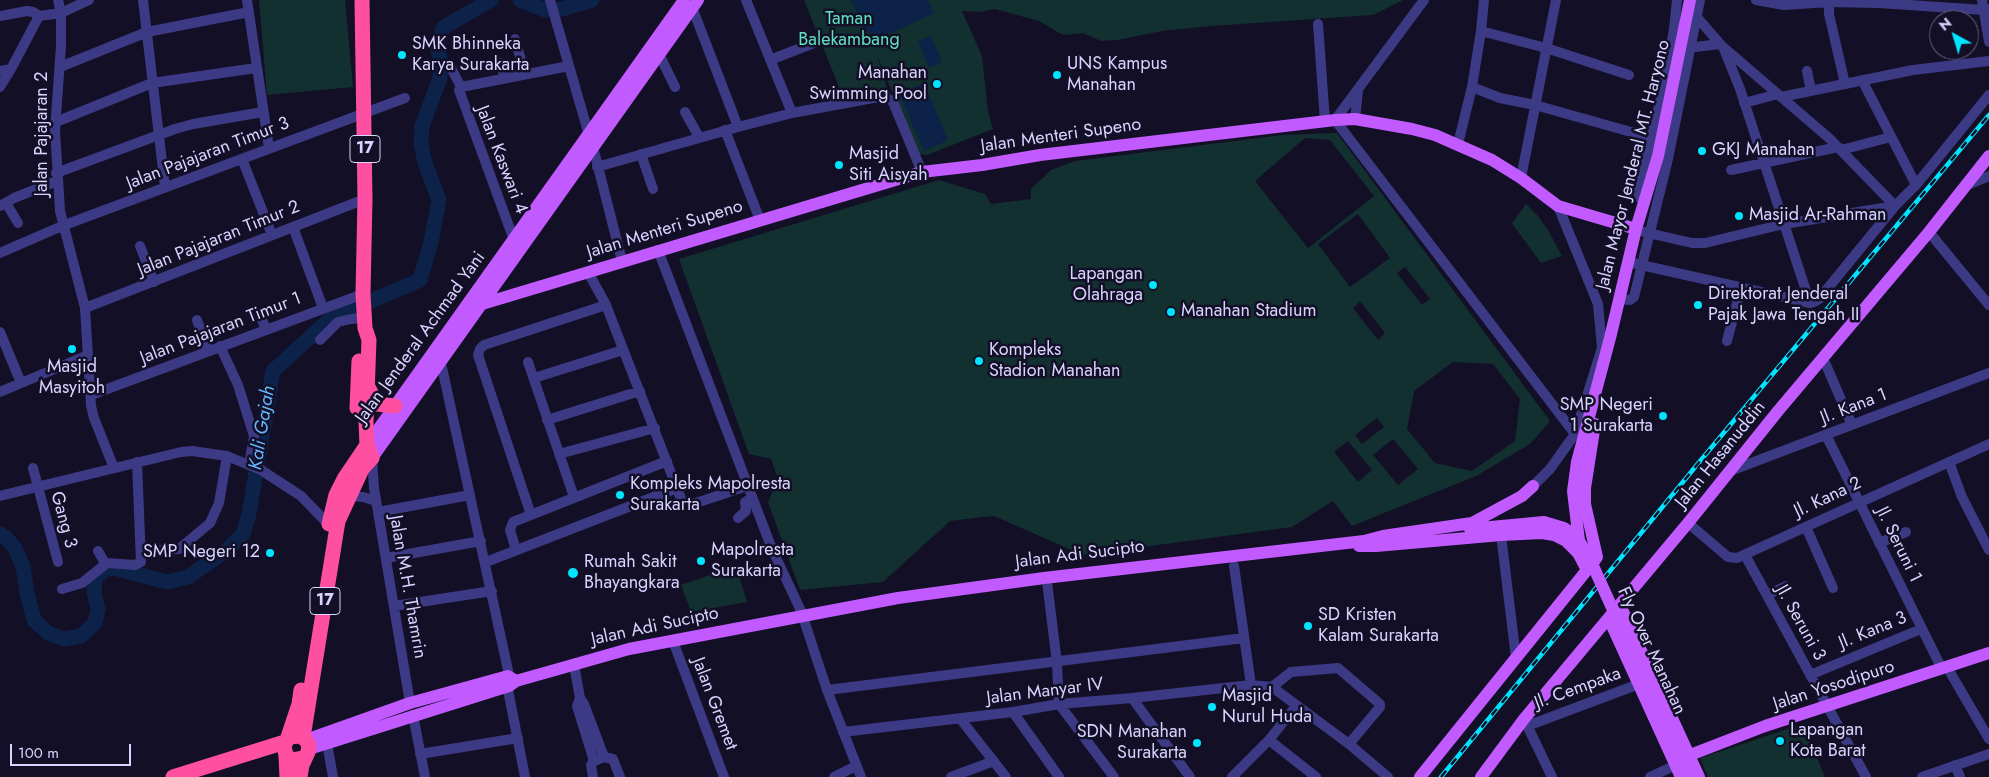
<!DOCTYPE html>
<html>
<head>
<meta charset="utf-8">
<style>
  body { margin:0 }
  #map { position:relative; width:1989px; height:777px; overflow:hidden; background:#130f26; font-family:Jost,sans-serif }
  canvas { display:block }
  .north { position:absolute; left:1929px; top:10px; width:50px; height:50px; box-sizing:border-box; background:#130f26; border:1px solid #625e7d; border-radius:50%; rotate:321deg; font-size:14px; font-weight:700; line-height:20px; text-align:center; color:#d9d4ff }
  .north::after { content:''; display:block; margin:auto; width:18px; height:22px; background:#00e5ff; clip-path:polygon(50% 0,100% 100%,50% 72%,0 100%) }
  .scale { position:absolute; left:10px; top:744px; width:121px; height:22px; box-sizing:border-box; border:2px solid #d9d4ff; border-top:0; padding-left:6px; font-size:15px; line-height:18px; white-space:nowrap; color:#d9d4ff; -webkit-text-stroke:4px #130f26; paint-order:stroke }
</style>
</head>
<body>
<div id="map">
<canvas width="1989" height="777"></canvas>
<div class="north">N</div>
<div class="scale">100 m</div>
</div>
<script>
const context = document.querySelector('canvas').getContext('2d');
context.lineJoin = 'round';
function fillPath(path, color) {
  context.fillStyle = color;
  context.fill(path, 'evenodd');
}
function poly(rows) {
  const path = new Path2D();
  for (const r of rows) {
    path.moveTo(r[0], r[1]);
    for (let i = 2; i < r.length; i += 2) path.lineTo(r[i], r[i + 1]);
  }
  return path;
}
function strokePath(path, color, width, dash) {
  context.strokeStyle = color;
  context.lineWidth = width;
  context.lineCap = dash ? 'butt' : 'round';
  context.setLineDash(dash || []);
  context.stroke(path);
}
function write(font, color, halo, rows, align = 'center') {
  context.font = font + ' Jost,sans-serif';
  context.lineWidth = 5;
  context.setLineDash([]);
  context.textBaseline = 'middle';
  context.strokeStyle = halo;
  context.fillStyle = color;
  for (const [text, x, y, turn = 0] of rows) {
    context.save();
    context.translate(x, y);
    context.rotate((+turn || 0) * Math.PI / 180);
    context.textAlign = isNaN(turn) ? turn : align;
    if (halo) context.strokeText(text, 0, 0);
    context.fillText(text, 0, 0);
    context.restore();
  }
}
fillPath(poly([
  [259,0,345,0,353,87,267,95],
  [804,0,1403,0,1373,15,1211,26,1162,31,1117,40,1101,41,1083,33,1063,35,1039,21,995,9,980,12,962,11,982,56,988,112,993,129,927,155,918,154,876,53,888,91,843,97],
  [1337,133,1550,421,1530,444,1476,476,1352,526,1333,501,1292,527,1083,555,994,516,983,517,950,521,883,582,800,590,768,502,778,479,771,459,749,454,679,259,939,180,985,194,991,204,1031,199,1031,189,1051,170,1075,161,1283,135],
  [1305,138,1330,140,1374,196,1308,248,1255,181],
  [1358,214,1390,258,1350,287,1318,244],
  [1405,267,1430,299,1422,305,1397,273],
  [1360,301,1385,333,1378,340,1353,308],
  [1453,362,1493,364,1520,399,1515,441,1472,471,1435,463,1407,429,1414,391],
  [1377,418,1384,427,1362,444,1355,435],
  [1393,439,1418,469,1398,485,1373,455],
  [1348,441,1372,470,1358,482,1334,452],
  [1526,204,1538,216,1548,230,1562,256,1541,263,1513,225,1512,223],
  [736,566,747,602,691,612,681,585],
  [1803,724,1825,777,1708,777,1700,758]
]), '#12302f');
fillPath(poly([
  [851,0,928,0,934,13,881,38,868,32,863,26],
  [931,36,942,62,929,68,918,41],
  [924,83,948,140,924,151,899,94]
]), '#0c2248');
strokePath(poly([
  [520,0,545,10,562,9,592,0],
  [0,534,6,538,14,547,23,566,27,593,34,620,48,633,64,639,81,636,95,623,98,609,94,593,95,579,104,570,114,568,167,582,188,577,228,549,243,534,249,514,273,371,331,318,420,280,431,242,439,200,425,163,421,144,422,126,440,78,441,62,437,47,440,36,444,27,491,0]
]), '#0c2248', 15);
strokePath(poly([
  [58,0,61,13,61,46,55,130,60,211,85,308,91,406,94,418,114,468],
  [143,0,165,187],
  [247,0,269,148],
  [550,0,589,135],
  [746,0,792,113],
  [1424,0,1335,120,1575,434],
  [1756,0,1784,5,1829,2,1879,3,1984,10,1989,9],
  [1829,0,1829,14,1845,84],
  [1982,0,1989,42],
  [692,7,738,127],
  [1695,15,1722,46,1830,139,1895,206],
  [0,16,27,11,33,12,39,16],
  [39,16,61,13,89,0],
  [1318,24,1325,121],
  [1481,31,1546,48,1629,75],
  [515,39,525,74],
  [1687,48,1720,44],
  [1724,49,1740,89,1810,303],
  [659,54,675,87],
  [770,60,819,41],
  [500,63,505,78],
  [60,67,147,32,249,12],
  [451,68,461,87],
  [0,71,11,69,39,16],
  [1807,71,1811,91],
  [1862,80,1916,185],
  [0,87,11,69],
  [1472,87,1500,98,1535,105,1656,139],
  [1781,97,1913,70,1989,61],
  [1744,103,1778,94],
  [685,112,699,137],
  [1355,119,1358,91],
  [56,122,152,83,256,68],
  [725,130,760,220],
  [1458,144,1472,87,1481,31,1484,0],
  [593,147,622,261],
  [1841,150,1891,137],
  [641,154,653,189],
  [242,159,272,235],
  [597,167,738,127,792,113,884,96,893,102,922,172],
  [1731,170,1838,147],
  [56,173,175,129,193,124,263,112],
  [1521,178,1556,0],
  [1965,186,1989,176],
  [1645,202,1640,198,1638,193,1664,85,1674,29,1677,0],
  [6,203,18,223],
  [0,206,14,198,57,181],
  [293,227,323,308],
  [1644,232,1692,243,1705,243,1784,224,1895,206],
  [1929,232,1989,305],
  [514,240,459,90,461,87,569,66],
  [140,246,154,282],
  [658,250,772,549,801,611,827,690,861,777],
  [0,253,62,226,405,98],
  [1628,262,1810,303,1814,302,1819,299,1895,206,1916,185,1989,95],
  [588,272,606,305,683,504,687,506,747,486],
  [1620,299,1630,300,1634,297,1668,159,1700,0],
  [85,308,365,199],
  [259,313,266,329],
  [197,320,208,351],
  [0,332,21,383],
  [320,340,338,322,351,319,364,318],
  [1727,341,1741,288],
  [220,346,238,385,254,436,249,465],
  [1823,358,1852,425],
  [528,362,574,497],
  [441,363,508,670,508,690,525,777],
  [534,378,623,350],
  [0,392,88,355],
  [91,395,363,294],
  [547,420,640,391],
  [1826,435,1942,669],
  [559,454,655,428],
  [372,458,374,488,410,703],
  [1949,462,1962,497,1989,550],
  [33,468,58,562],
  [1730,471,1989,373],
  [1533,486,1550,469,1575,434,1602,348,1598,304,1558,206],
  [0,496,181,452,192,451,227,456,261,470,301,496,329,525],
  [350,496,363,497,376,501],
  [378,512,470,495],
  [531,515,478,355,480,349,484,345,606,305],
  [738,518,746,511,745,502,752,498],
  [1688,523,1728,557,1737,558,1989,444],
  [1806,527,1833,588],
  [1501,535,1516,658],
  [1879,543,1906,532],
  [516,550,510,530,513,522,667,461],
  [98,551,105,563],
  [142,551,179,549,210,523,219,503,227,456],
  [1745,555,1866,777],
  [386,558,481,541],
  [486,562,677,488],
  [1234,566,1251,685],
  [1047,582,1057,663,1059,704,1114,777],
  [62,589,82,583,107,563,135,565,141,562,137,462],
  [1767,595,1786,586],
  [394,606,492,591],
  [673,641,724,777],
  [574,665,580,698,584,704,604,757],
  [1947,667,1989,739],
  [1810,675,1921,629],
  [1272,687,1291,672,1338,668,1380,704,1380,707,1349,744],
  [827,690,1244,638],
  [580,698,577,706,594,761],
  [1132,698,1190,777],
  [1013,712,1059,777],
  [413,715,425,777],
  [1524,719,1552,777],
  [962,721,1006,777],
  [1527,726,1639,684],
  [843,732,1013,712,1059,704,1132,698,1251,685,1272,687,1349,744,1388,777],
  [1269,740,1316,777],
  [327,743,333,777],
  [420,754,518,738],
  [1955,765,1960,777],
  [593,777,591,765,594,761,604,757,613,759,620,777],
  [834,777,856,766],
  [951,777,994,761],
  [1232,777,1269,740,1296,706],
  [1650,777,1676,765],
  [1922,777,1989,754]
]), '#3d3a85', 10);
strokePath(poly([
  [470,302,482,304,922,172,982,165,1040,155,1335,120,1355,119,1412,129,1435,135,1492,160,1521,178,1558,206,1636,229],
  [367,445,684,0],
  [372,458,698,0],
  [1470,529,1544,522,1564,528,1573,534,1579,541],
  [1579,541,1573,491,1577,462,1610,338,1636,229,1658,156,1690,0],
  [1359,546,1376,546,1501,535,1542,533,1554,535,1566,541,1578,553,1587,570],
  [1620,605,1699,777],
  [1609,619,1681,777],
  [306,740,410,703,508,676,516,681],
  [309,749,509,686,516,681,629,649,898,598,1044,578,1364,541,1383,536,1472,523,1522,496,1533,486],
  [1690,755,1765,726,1989,653],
  [1420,777,1595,560,1597,557,1585,504,1585,488,1595,424],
  [1481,777,1524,719,1688,523,1778,411,1929,232,1989,156]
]), '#c25bff', 12);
strokePath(poly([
  [368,387,377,404,395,406],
  [357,408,359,361],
  [329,524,336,495,344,479,367,445],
  [303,737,338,521,362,469,372,458,367,445,366,422,369,340,365,328,363,294,365,199,362,0],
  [287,740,299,704,301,690],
  [286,756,287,777],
  [173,777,285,742],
  [300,777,302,765,308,752,309,746,306,740,300,736,289,737,284,745,286,756,293,760,304,758]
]), '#ff4fa3', 15);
const rail = poly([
  [1441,777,1696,466,1989,115]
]);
strokePath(rail, '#00e5ff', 4.5);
strokePath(rail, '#130f26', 2.5, [8]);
strokePath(poly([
  [1579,541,1589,557,1689,777]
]), '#c25bff', 12);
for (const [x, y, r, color] of [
  [402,55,5,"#00e5ff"],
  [1057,75,5,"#00e5ff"],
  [937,84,5,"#00e5ff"],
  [1702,151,5,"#00e5ff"],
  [839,165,5,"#00e5ff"],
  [1739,216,5,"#00e5ff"],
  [1153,285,5,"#00e5ff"],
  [1698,305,5,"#00e5ff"],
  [1171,312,5,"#00e5ff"],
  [72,349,5,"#00e5ff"],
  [979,361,5,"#00e5ff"],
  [1663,416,5,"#00e5ff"],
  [620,495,5,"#00e5ff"],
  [270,553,5,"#00e5ff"],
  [701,561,5,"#00e5ff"],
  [573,573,6,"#00e5ff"],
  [1308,626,5,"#00e5ff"],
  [1212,707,5,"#00e5ff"],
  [1780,741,5,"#00e5ff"],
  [1197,743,5,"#00e5ff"]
]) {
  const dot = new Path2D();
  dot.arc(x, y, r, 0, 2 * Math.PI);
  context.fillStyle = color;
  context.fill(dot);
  strokePath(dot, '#130f26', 2);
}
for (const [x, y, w] of [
  [365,149,30],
  [325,601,30]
]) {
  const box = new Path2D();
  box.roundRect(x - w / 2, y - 13.5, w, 27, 4);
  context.fillStyle = '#130f26';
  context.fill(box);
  strokePath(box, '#d9d4ff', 1);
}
write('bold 16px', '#d9d4ff', null, [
  ["17",365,149],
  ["17",325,601]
]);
write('18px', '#5fe0c0', '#130f26', [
  ["Taman",849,20],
  ["Balekambang",849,41]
]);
write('18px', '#d9d4ff', '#130f26', [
  ["SMK Bhinneka",412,45],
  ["Karya Surakarta",412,66],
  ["UNS Kampus",1067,65],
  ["Manahan",1067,86],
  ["Manahan",927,74,"right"],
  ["Swimming Pool",927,95,"right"],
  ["GKJ Manahan",1712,151],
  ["Masjid",849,155],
  ["Siti Aisyah",849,176],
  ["Masjid Ar-Rahman",1749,216],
  ["Lapangan",1143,275,"right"],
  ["Olahraga",1143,296,"right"],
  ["Direktorat Jenderal",1708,295],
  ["Pajak Jawa Tengah II",1708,316],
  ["Manahan Stadium",1181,312],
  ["Kompleks",989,351],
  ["Stadion Manahan",989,372],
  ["Masjid",72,368,"center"],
  ["Masyitoh",72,389,"center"],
  ["SMP Negeri",1653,406,"right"],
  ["1 Surakarta",1653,427,"right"],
  ["Kompleks Mapolresta",630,485],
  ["Surakarta",630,506],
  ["Mapolresta",711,551],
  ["Surakarta",711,572],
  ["SMP Negeri 12",260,553,"right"],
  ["Rumah Sakit",584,563],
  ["Bhayangkara",584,584],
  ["SD Kristen",1318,616],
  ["Kalam Surakarta",1318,637],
  ["Masjid",1222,697],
  ["Nurul Huda",1222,718],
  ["Lapangan",1790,731],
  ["Kota Barat",1790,752],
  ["SDN Manahan",1187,733,"right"],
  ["Surakarta",1187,754,"right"]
], 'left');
write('18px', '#d9d4ff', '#130f26', [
  ["Jalan Pajajaran 2",43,134,-90],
  ["Jalan Menteri Supeno",1061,136,-8],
  ["Jalan Pajajaran Timur 3",208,154,-21],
  ["Jalan Kaswari 4",501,160,69],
  ["Jalan Mayor Jenderal MT. Haryono",1634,165,-76],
  ["Jalan Menteri Supeno",665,230,-17],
  ["Jalan Pajajaran Timur 2",219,239,-22],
  ["Jalan Pajajaran Timur 1",221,329,-21],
  ["Jalan Jenderal Achmad Yani",421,338,-54],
  ["Jl. Kana 1",1854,407,-21],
  ["Jalan Hasanuddin",1721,455,-51],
  ["Jl. Kana 2",1828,498,-25],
  ["Gang 3",63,520,75],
  ["Jl. Seruni 1",1898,545,64],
  ["Jalan Adi Sucipto",1080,555,-7],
  ["Jalan M.H. Thamrin",407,587,80],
  ["Jl. Seruni 3",1800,623,61],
  ["Jalan Adi Sucipto",655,627,-12],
  ["Jl. Kana 3",1873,631,-22],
  ["Fly Over Manahan",1651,651,65],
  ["Jalan Yosodipuro",1834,686,-18],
  ["Jl. Cempaka",1578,689,-20],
  ["Jalan Manyar IV",1045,692,-7],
  ["Jalan Gremet",714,704,69]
]);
write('italic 19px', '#62b6ff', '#130f26', [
  ["Kali Gajah",263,428,-81]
]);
</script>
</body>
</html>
